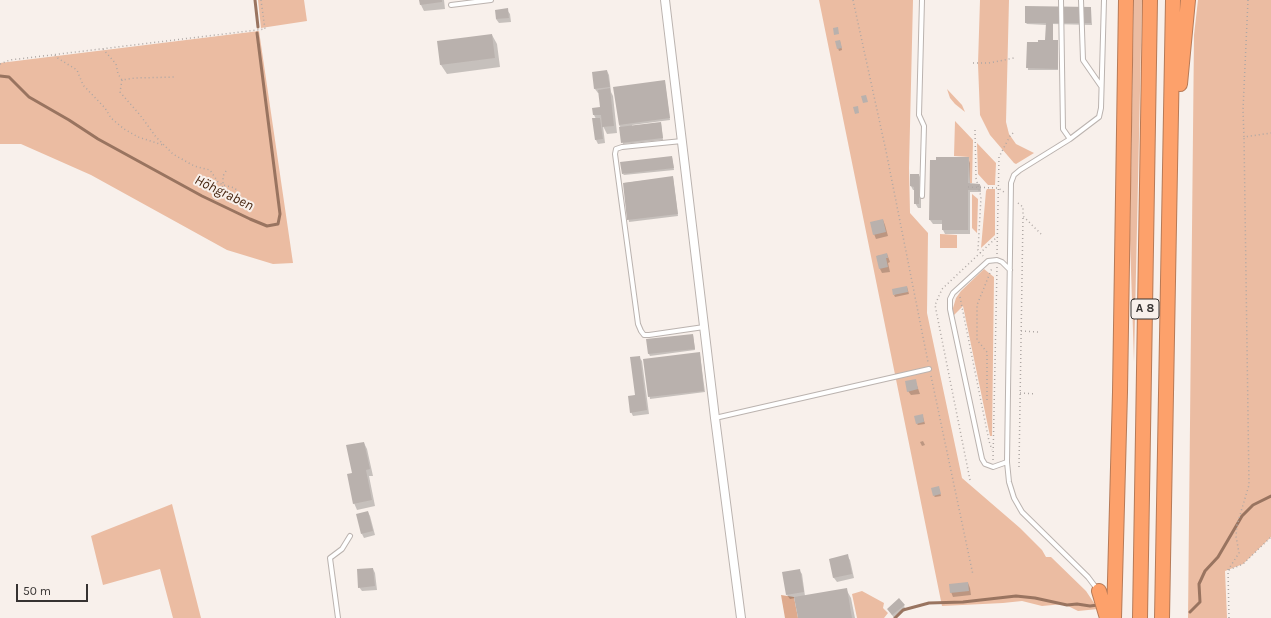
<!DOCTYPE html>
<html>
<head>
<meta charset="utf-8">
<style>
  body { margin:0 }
  #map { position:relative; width:1271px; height:618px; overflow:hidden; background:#f8f0eb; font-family:Karla,sans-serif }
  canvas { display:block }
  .scale { position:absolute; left:16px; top:584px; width:72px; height:18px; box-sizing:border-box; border:2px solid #363231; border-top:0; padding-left:5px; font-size:12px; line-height:14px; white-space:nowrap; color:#363231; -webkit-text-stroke:3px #f8f0eb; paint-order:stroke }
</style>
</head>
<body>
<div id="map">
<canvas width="1271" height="618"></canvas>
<div class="scale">50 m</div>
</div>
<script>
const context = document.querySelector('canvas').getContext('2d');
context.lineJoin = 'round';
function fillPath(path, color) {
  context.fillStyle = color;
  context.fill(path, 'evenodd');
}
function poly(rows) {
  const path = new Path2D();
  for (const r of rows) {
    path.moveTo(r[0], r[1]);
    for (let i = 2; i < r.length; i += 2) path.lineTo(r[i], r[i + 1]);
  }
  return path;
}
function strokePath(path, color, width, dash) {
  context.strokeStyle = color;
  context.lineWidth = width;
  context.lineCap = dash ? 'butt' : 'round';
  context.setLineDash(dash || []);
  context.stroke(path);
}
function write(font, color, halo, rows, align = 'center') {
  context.font = font + ' Karla,sans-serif';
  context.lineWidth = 4;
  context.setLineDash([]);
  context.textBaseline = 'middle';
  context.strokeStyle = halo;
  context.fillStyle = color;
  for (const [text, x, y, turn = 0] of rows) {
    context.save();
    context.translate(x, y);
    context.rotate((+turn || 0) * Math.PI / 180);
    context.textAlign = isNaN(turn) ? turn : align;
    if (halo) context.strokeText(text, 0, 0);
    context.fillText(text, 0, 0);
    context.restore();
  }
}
fillPath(poly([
  [258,0,304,0,307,21,261,28],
  [819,0,913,0,909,168,910,213,928,233,927,313,962,478,1020,528,1042,550,1046,557,1051,557,1086,591,1098,609,1078,611,1064,604,1042,606,1022,601,1003,603,942,606],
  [980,0,1009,0,1006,122,1009,134,1016,144,1034,153,1016,164,1014,163,990,135,980,115,978,64],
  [1134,0,1142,0,1134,362,1130,240],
  [1198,0,1271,0,1271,537,1243,564,1225,571,1227,618,1188,618,1194,35],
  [259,31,293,263,273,264,227,250,91,175,21,144,0,144,0,63],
  [947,89,962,105,965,112,955,104,950,98],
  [955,121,973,140,972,183,970,183,969,157,954,156],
  [977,143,996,163,995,185,988,185,978,174],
  [987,189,995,189,995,235,981,248,986,191],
  [972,194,978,199,977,233,972,228],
  [940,234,957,235,957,248,940,248],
  [984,269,994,277,992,436,990,436,963,306,953,316,953,308,956,298,961,291],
  [172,504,201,618,173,618,160,569,103,585,91,536],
  [862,591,884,603,883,608,888,613,884,618,857,618,852,594]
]), '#ebbca2');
fillPath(poly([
  [781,595,794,597,798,618,785,618]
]), '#deaa8d');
fillPath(poly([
  [420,0,444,0,445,9,424,11,421,5],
  [1091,8,1092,25,1053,24,1053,41,1057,41,1058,42,1058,70,1028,70,1028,43,1039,43,1046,41,1047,25,1027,24,1026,23],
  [507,10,510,14,511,22,499,23,496,19,496,11],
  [492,35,497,44,500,67,447,74,441,65,439,42],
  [840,41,842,50,839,51,836,42],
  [607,71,609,75,611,92,613,96,617,133,607,134,603,126,605,143,598,144,596,140,593,119,596,119,594,115,593,109,601,108,600,93,598,93,595,89,593,73],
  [665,83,670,120,632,125,632,127,661,123,663,140,623,144,621,128,619,125],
  [672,157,674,170,624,175,623,174],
  [968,158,970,163,970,184,980,185,981,186,981,192,970,192,970,234,945,234,943,230,943,224,933,224,930,220,931,161],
  [911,175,919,175,921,179,921,208,918,208,915,203,915,190,913,190,911,186],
  [673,177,678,216,629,222,624,183],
  [883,220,885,225,888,236,876,239,874,234],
  [887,254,890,262,888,263,890,272,882,273,880,269,877,256],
  [907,287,909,294,895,297,894,295],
  [693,335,695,350,650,356,649,354,647,340],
  [700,355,705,392,650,399,644,360],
  [639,357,642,361,649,414,633,416,631,412,636,396],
  [915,380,920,394,911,395,908,391],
  [923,417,925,424,918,425,917,424],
  [923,441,925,445,922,446,920,442],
  [364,443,367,449,373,476,369,476,375,506,357,510,354,503,353,474],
  [939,489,941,496,935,497,934,496],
  [368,512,370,516,375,535,364,538,362,534],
  [847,556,850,560,854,578,837,582,834,578,830,559],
  [373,569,375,573,377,590,362,591,359,587],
  [799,570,802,574,805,596,846,589,851,598,855,618,799,618,795,598,790,599,787,595],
  [968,583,970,588,971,595,953,597,951,592],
  [904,606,906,610,896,618,894,618,888,609]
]), '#0003');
strokePath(poly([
  [255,0,258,27],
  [0,76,9,77,29,97,69,120,98,139,202,196,250,219,267,226,278,224,280,214,257,33],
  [1190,612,1200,602,1199,584,1205,571,1218,557,1242,516,1253,505,1271,496],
  [895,618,903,610,929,603,963,602,1016,596,1035,598,1067,605,1077,604,1090,606,1098,605]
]), '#997460', 3);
fillPath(poly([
  [419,0,442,0,442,2,420,5],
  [1025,6,1091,7,1091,23,1053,23,1053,40,1058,40,1058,69,1026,68,1027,42,1038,42,1038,40,1045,40,1046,23,1025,23],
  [508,8,509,18,496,19,495,10],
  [838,27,839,34,834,35,833,28],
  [492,34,495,58,440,65,437,41],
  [840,40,842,48,837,49,835,41],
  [607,70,610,87,594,89,592,72],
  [665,80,670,118,619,125,613,87],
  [610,88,614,126,602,127,601,115,593,115,592,108,600,107,598,90],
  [866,95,868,102,863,103,861,96],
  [858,106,859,113,855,114,853,107],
  [592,118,600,118,603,139,595,140],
  [661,122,663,138,621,143,619,127],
  [672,156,674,168,622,174,620,162],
  [936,157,969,157,968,183,980,184,980,190,968,190,968,230,942,230,942,220,929,220,930,160,936,160],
  [910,174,919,174,919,204,914,204,914,187,910,186],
  [673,176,678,214,627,220,623,183],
  [883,219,886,232,873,235,870,222],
  [887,253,888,258,886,258,888,267,879,269,876,256],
  [907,286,908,292,893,295,892,289],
  [693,334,695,349,648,354,646,339],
  [700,352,704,391,648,397,643,359],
  [640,356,647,410,630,413,628,396,635,395,630,357],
  [916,379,918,389,907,392,905,381],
  [923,414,924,422,916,424,914,416],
  [364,442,370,469,366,470,372,500,353,504,347,474,352,473,346,445],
  [939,486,941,494,933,496,931,488],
  [368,511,373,531,361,534,356,514],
  [848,554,852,574,833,578,829,559],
  [373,568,375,586,358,588,357,569],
  [800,569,804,592,786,595,782,572],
  [968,582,969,591,950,593,949,584],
  [847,588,852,618,798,618,794,597],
  [899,598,905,605,892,615,887,609]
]), '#b9b1ad');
const service = poly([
  [922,0,919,115,924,126,922,196],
  [1061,0,1063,129,1070,139],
  [1081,0,1083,60,1101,86],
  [451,5,491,0],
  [682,141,622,147,616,149,615,154,638,324,641,331,644,335,649,335,704,327],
  [715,418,929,369],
  [1007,462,993,467,985,464,982,459,950,309,950,299,953,293,988,261,997,260,1002,262,1010,270],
  [1097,589,1088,577,1022,512,1014,498,1009,482,1007,462,1011,183,1014,175,1020,170,1070,139,1099,117,1101,108,1104,0],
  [338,618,330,558,342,549,350,536]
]);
const minor = poly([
  [665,0,715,418,741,618]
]);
const motorway = poly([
  [1180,84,1188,0],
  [1099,591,1107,618],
  [1114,618,1120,392,1126,0],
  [1140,618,1150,0],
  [1162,618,1173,0]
]);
strokePath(service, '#bbb3af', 6);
strokePath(minor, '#bbb3af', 10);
strokePath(motorway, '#b77a57', 16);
strokePath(poly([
  [853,0,886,151,928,362],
  [1248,0,1243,110,1244,137,1271,133],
  [103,49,116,64,118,74,122,80,135,78,176,77],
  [55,55,56,57,77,70,83,85,105,108,111,118,124,129,138,137,163,145],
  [973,63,989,63,1014,58],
  [0,64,10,60,265,29,261,0],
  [122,80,120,92,140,115,156,137,173,154,194,166,210,170,218,182,223,185,235,188,240,196,252,204],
  [975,130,976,178,981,197,978,250,983,256],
  [226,171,223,176,223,185,221,190,225,200,229,201,239,199,240,196],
  [968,187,998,188,1004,192],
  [1018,203,1023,207,1023,216,1041,234],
  [997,254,999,157,1010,136,1015,131],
  [960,297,989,441,992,450],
  [1021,331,1038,332],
  [931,376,973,575],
  [1020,393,1036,394],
  [987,400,987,352,977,340,977,305,992,268],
  [993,460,997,267],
  [1019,467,1023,216],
  [970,480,935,305,942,289,997,237],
  [1229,570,1243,564,1271,537],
  [1229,618,1228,570,1239,553,1236,536,1237,525,1249,485,1244,137]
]), '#aea7a4', 1.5, [1, 3]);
strokePath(service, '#fff', 4);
strokePath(minor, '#fff', 8);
strokePath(motorway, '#fda16b', 14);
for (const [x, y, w] of [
  [1145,309,28]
]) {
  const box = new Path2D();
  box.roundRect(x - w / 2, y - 10, w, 20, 3);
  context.fillStyle = '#f8f0eb';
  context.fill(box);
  strokePath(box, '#363231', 1);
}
write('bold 12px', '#363231', null, [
  ["A 8",1145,309]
]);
write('italic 14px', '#411f09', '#f8f0eb', [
  ["Höhgraben",224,193,26]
]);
</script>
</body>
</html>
